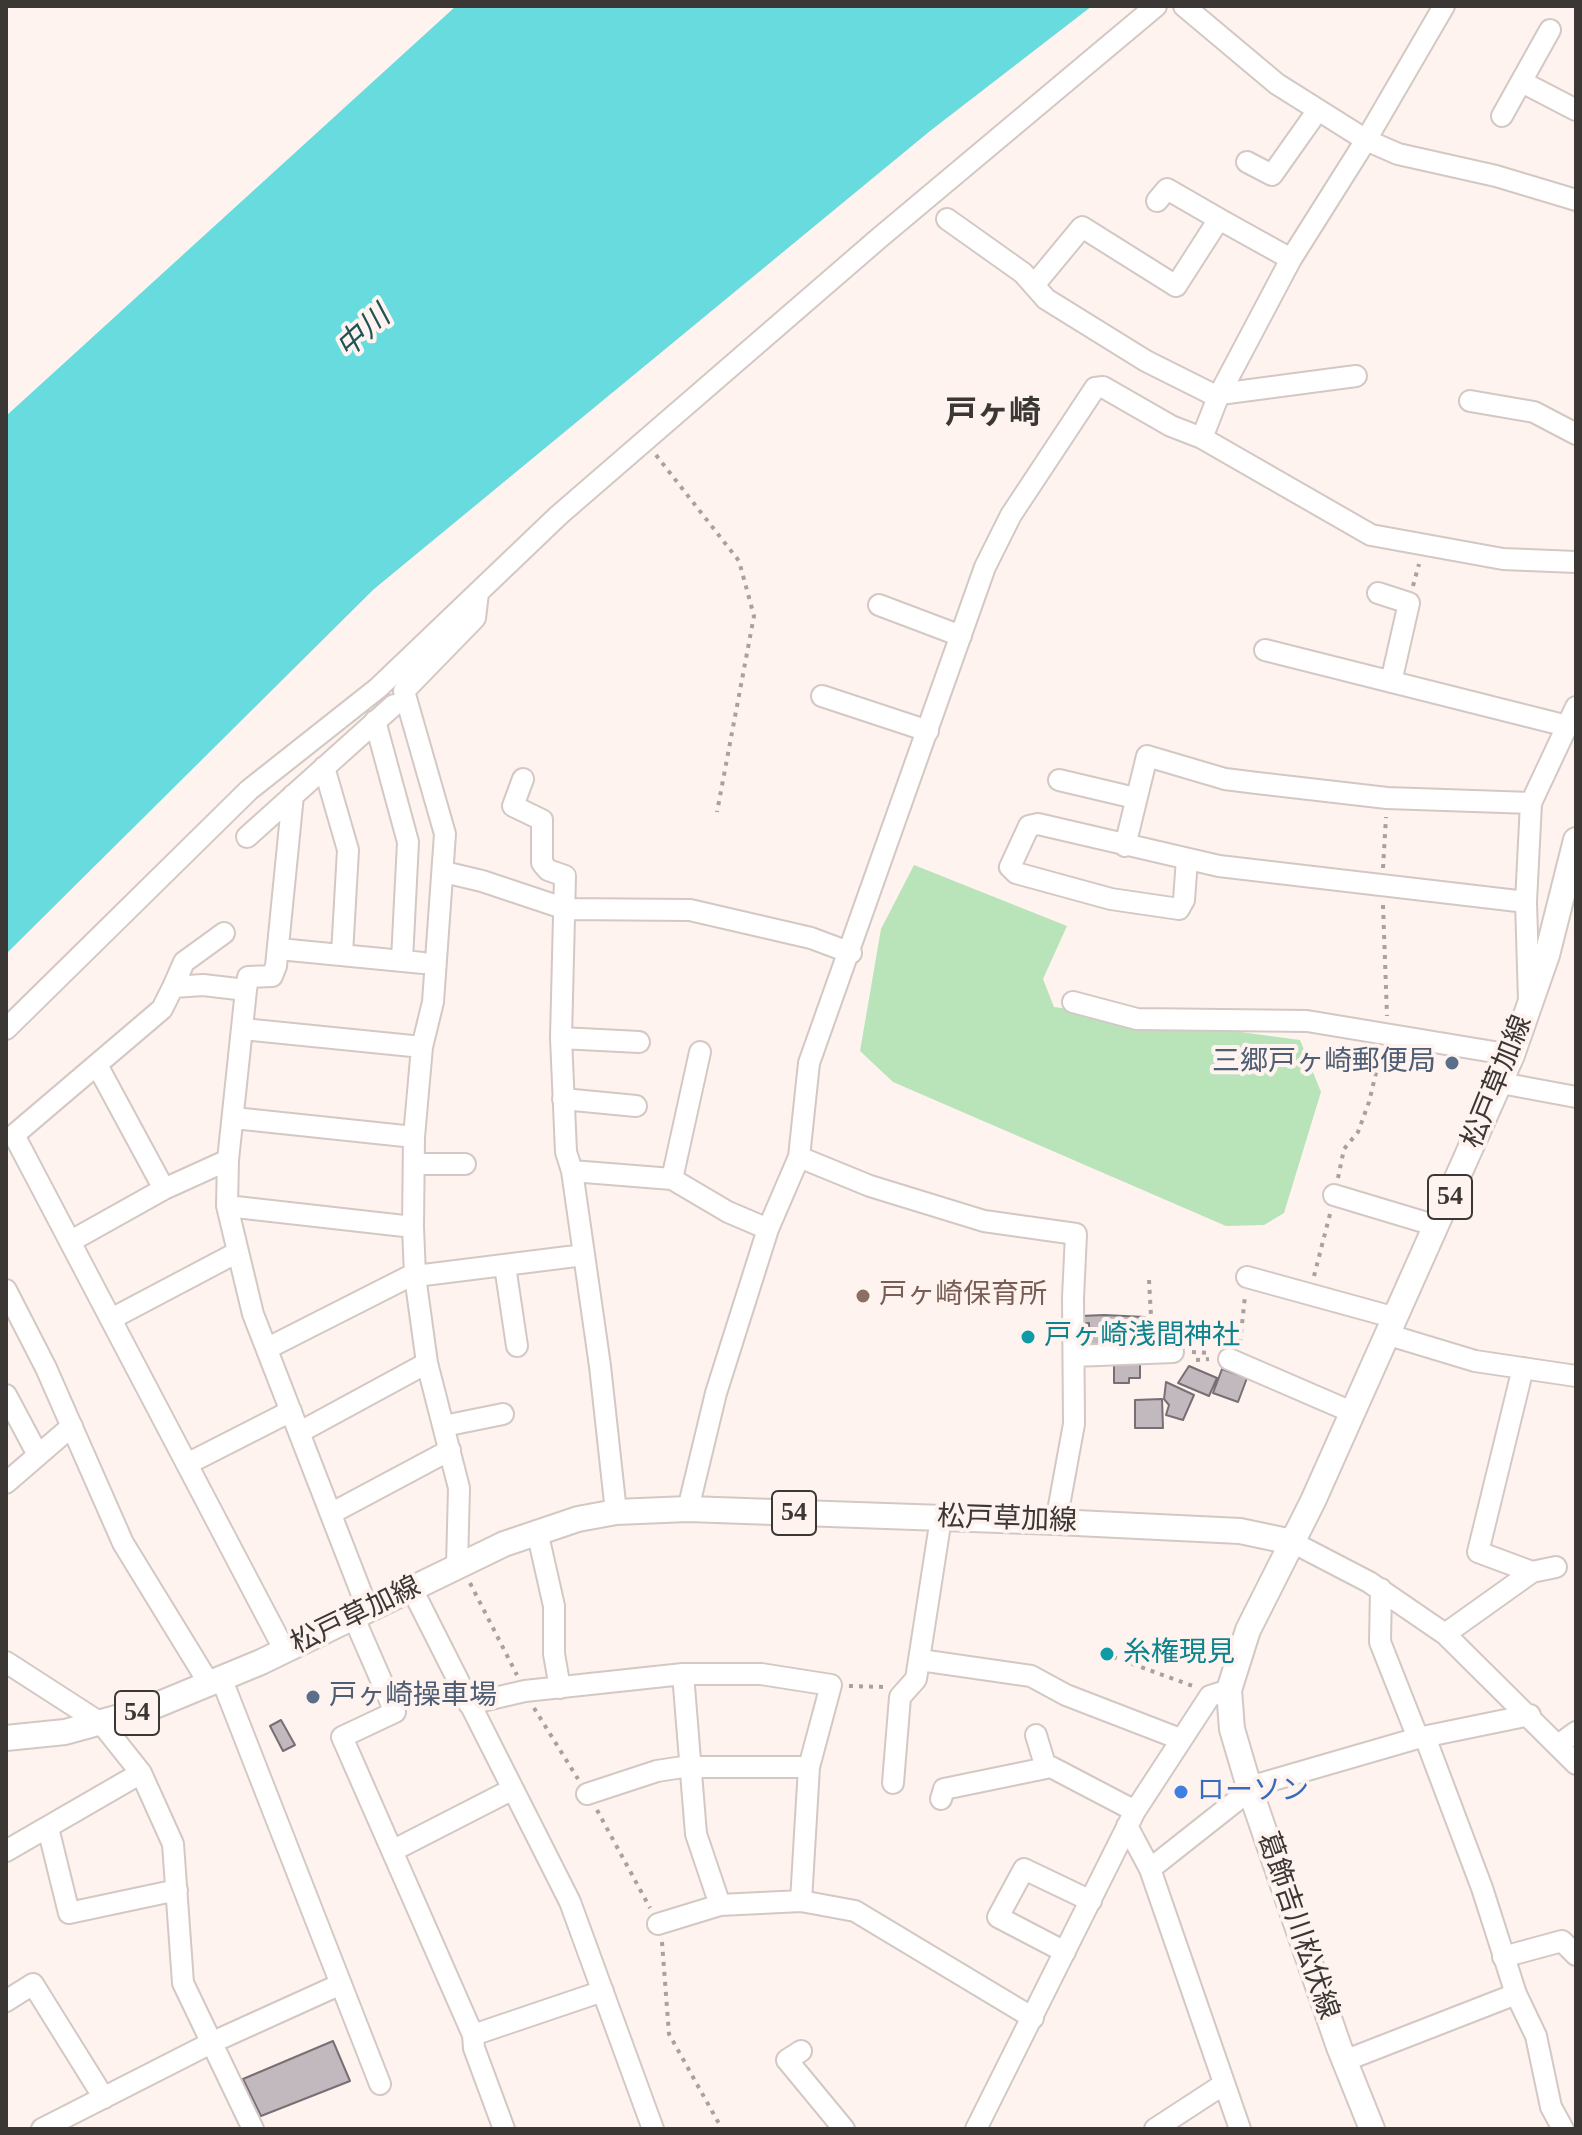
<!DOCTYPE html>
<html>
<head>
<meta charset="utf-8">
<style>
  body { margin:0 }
  #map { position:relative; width:1582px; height:2135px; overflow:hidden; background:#fef3ee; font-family:"Times New Roman",serif }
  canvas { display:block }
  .frame { position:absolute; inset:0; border:8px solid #3b3735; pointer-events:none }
</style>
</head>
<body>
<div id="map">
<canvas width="1582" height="2135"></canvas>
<div class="frame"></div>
</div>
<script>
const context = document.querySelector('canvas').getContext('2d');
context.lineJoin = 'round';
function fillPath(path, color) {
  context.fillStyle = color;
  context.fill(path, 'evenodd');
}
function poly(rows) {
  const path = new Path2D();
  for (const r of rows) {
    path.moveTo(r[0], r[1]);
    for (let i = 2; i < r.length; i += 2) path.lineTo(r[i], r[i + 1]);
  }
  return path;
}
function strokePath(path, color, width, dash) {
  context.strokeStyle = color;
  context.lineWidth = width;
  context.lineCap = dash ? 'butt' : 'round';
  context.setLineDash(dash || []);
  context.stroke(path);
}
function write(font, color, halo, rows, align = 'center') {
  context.font = font + ' "Times New Roman","Noto Sans JP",serif';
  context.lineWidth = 8;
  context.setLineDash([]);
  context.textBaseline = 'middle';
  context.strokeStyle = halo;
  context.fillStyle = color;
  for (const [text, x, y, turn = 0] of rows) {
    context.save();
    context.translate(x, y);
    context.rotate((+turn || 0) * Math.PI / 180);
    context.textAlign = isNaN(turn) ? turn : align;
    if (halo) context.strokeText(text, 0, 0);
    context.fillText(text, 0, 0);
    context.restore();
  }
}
fillPath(poly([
  [914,865,1067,926,1043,979,1054,1007,1300,1040,1321,1092,1284,1213,1264,1225,1226,1226,893,1082,860,1051,881,929]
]), '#b9e4ba');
fillPath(poly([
  [456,6,1092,6,930,131,374,589,6,954,6,416]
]), '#67dbde');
const building = poly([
  [1104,1315,1145,1317,1145,1328,1136,1335,1136,1344,1084,1347,1087,1337,1082,1337,1082,1327,1089,1327,1089,1323,1081,1324,1081,1316,1104,1315],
  [1114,1363,1140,1363,1140,1378,1129,1378,1129,1383,1114,1383,1114,1363],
  [1189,1366,1217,1378,1209,1396,1178,1383,1189,1366],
  [1222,1369,1247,1378,1238,1402,1213,1393,1222,1369],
  [1166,1382,1194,1395,1183,1420,1166,1415,1169,1405,1164,1399,1166,1382],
  [1162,1399,1163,1428,1135,1428,1135,1400,1162,1399],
  [281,1720,295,1745,283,1751,270,1726,281,1720],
  [333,2041,350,2081,261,2116,243,2079,333,2041]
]);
fillPath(building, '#c2b9bf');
strokePath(building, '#786f74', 2);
const minor = poly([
  [1184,6,1277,84,1366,140,1398,154,1496,176,1576,200],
  [1522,82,1576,110],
  [1502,116,1550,30],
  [1247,162,1272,175,1318,110],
  [1157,201,1167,189,1219,219],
  [947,219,1023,273,1046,299,1146,361,1218,397],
  [1034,285,1082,227,1176,286,1219,219,1291,259],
  [1220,394,1356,376],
  [1470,401,1534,412,1576,434],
  [1202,438,1218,397,1291,259,1366,140,1444,6],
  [1378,593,1409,603,1391,682],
  [879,605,961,636],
  [1265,650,1567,726],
  [822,696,928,731],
  [375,721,408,842,402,960],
  [324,767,348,850,342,954],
  [523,779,513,806,542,820,542,863,548,870,565,876,561,1038,566,1152,572,1171,600,1366,616,1512],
  [1059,780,1135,798],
  [293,795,276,966,272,976,248,977,246,990,228,1160,227,1206,253,1314,368,1610],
  [247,837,394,705],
  [1125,846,1147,756,1225,779,1257,783,1387,798,1531,803],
  [1187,859,1184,900,1179,909,1111,899,1016,873,1010,867,1029,826,1038,824,1219,866,1526,902],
  [444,872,482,881,566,909,690,910,811,938,851,953],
  [279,949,423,963],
  [173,987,184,962,224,933],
  [246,990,203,985,173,987,162,1009,14,1135,285,1651],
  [1529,1001,1526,902,1531,803,1576,707],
  [1073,1002,1137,1019,1307,1021,1512,1055],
  [6,1029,249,790,378,688,559,515,878,239,1156,6],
  [243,1029,422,1047],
  [561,1038,639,1042],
  [97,1065,164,1189],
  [1501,1083,1576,1097],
  [563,1099,636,1106],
  [234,1118,414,1137],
  [799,1157,870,1186,984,1221,1076,1234,1073,1298,1074,1424,1056,1522],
  [414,1164,465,1164],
  [572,1171,672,1179,728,1212,768,1229],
  [672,1179,700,1052],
  [1334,1195,1437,1226],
  [227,1206,413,1227],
  [71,1241,164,1189,228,1160],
  [505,1266,517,1346],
  [1247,1277,1396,1318],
  [6,1290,46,1368,123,1543,210,1685],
  [111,1319,236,1253],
  [1389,1335,1475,1361,1576,1376],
  [268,1348,408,1277,584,1255],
  [1074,1356,1173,1352],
  [1229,1359,1354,1413],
  [1523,1368,1478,1552,1532,1572],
  [6,1395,38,1455],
  [444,1426,503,1414],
  [300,1432,427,1363],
  [187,1464,291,1411],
  [6,1483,72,1426],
  [688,1509,716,1393,768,1229,799,1157,809,1063,985,567,1011,515,1095,388,1103,387,1171,426,1202,438,1371,535,1503,559,1576,562],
  [332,1513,450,1450],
  [537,1531,554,1606,554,1654,560,1688],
  [1292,1542,1369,1582,1445,1634,1576,1764],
  [457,1566,459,1488,427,1363,415,1276,413,1227,414,1137,422,1047,433,1002,445,834,404,691,475,618,478,593],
  [412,1589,570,1902,653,2129],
  [1381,1589,1380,1642,1418,1738],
  [354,1618,395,1712,342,1737,473,2035,474,2048,504,2129],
  [1445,1634,1532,1572,1556,1567],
  [920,1660,1031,1676,1066,1695,1180,1739],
  [6,1662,102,1724,141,1773,173,1844,183,1983,253,2129],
  [222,1680,380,2084],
  [469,1704,525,1691,683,1674,761,1674,831,1685,809,1767,683,1767,657,1771,587,1794],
  [1036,1735,1046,1768],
  [1425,1737,1482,1888,1516,1994,1536,2036,1551,2107,1563,2129],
  [1558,1745,1576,1732],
  [893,1783,900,1697,916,1679,941,1518],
  [1249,1787,1418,1738,1530,1715],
  [941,1799,944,1789,1051,1767,1135,1811],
  [1127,1826,1150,1869,1240,2129],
  [48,1828,69,1913,177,1890],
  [394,1850,513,1789],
  [6,1851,141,1773],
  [1150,1869,1250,1790],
  [801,1901,809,1767],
  [720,1905,801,1901,855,1911,1033,2018],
  [658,1924,720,1905,696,1834,683,1674],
  [1065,1952,998,1917,1024,1869,1091,1901],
  [1503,1957,1562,1941,1576,1955],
  [6,2001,33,1984,104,2098],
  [473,2035,603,1991],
  [801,2051,787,2060,844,2129],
  [1344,2061,1516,1994],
  [42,2129,213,2042,341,1984],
  [976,2129,1135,1811,1210,1696,1229,1690],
  [1155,2129,1224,2084]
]);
const major = poly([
  [6,1738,65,1732,145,1710,261,1662,504,1544,578,1519,616,1512,688,1509,1056,1522,1240,1531,1292,1542],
  [1372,2129,1339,2047,1250,1790,1232,1729,1229,1690,1248,1630,1313,1501,1512,1055,1547,955,1576,840]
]);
strokePath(minor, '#d3c8c3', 24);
strokePath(major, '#d3c8c3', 28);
strokePath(poly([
  [656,455,739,561,754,616,717,812],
  [1413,586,1419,564],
  [1383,868,1386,817],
  [1383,905,1387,1016],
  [1338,1178,1344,1149,1358,1132,1369,1102,1381,1052],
  [1314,1276,1330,1214],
  [1149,1280,1152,1334],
  [1028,1332,1029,1326],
  [1240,1343,1245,1296],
  [1192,1352,1211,1353],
  [1196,1360,1209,1359],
  [470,1583,517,1675],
  [1113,1657,1193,1686],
  [849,1686,884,1687],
  [534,1708,578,1779],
  [597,1810,650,1908],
  [662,1942,669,2034,722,2129]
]), '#a9a19d', 4, [4, 6]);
strokePath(minor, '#fff', 20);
strokePath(major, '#fff', 24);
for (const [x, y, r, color] of [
  [1452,1063,8,"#5c6f8a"],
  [863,1296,8,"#8d6e63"],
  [1028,1337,8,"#0f9aa8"],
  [1107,1654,8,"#0f9aa8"],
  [313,1697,8,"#5c6f8a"],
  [1181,1792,8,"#3f7fe0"]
]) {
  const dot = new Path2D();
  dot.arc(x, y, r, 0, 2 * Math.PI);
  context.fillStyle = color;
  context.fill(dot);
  strokePath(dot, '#fef3ee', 3);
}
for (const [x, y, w] of [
  [1450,1197,44],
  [794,1513,44],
  [137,1713,44]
]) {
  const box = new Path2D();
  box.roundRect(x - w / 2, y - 22, w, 44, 6);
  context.fillStyle = '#fef3ee';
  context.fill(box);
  strokePath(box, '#3b3735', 2);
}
write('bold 26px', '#3b3735', null, [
  ["54",1450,1197],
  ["54",794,1513],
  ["54",137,1713]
]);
write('28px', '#4e5e75', '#fef3ee', [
  ["三郷戸ヶ崎郵便局",1436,1063],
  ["戸ヶ崎操車場",329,1697,"left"]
], 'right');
write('28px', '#3b3735', '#fef3ee', [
  ["松戸草加線",1498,1082,-68],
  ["松戸草加線",1007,1520,2],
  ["松戸草加線",356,1616,-26],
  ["葛飾吉川松伏線",1297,1926,71]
]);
write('28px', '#785e54', '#fef3ee', [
  ["戸ヶ崎保育所",879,1296]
], 'left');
write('28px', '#0d838f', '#fef3ee', [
  ["戸ヶ崎浅間神社",1044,1337],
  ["糸権現見",1123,1654]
], 'left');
write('28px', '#366cbe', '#fef3ee', [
  ["ローソン",1197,1792]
], 'left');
write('italic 30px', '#1f5254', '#fef3ee', [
  ["中川",364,333,-42]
]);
write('bold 32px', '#3b3735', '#fef3ee', [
  ["戸ヶ崎",993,415]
]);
</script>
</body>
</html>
